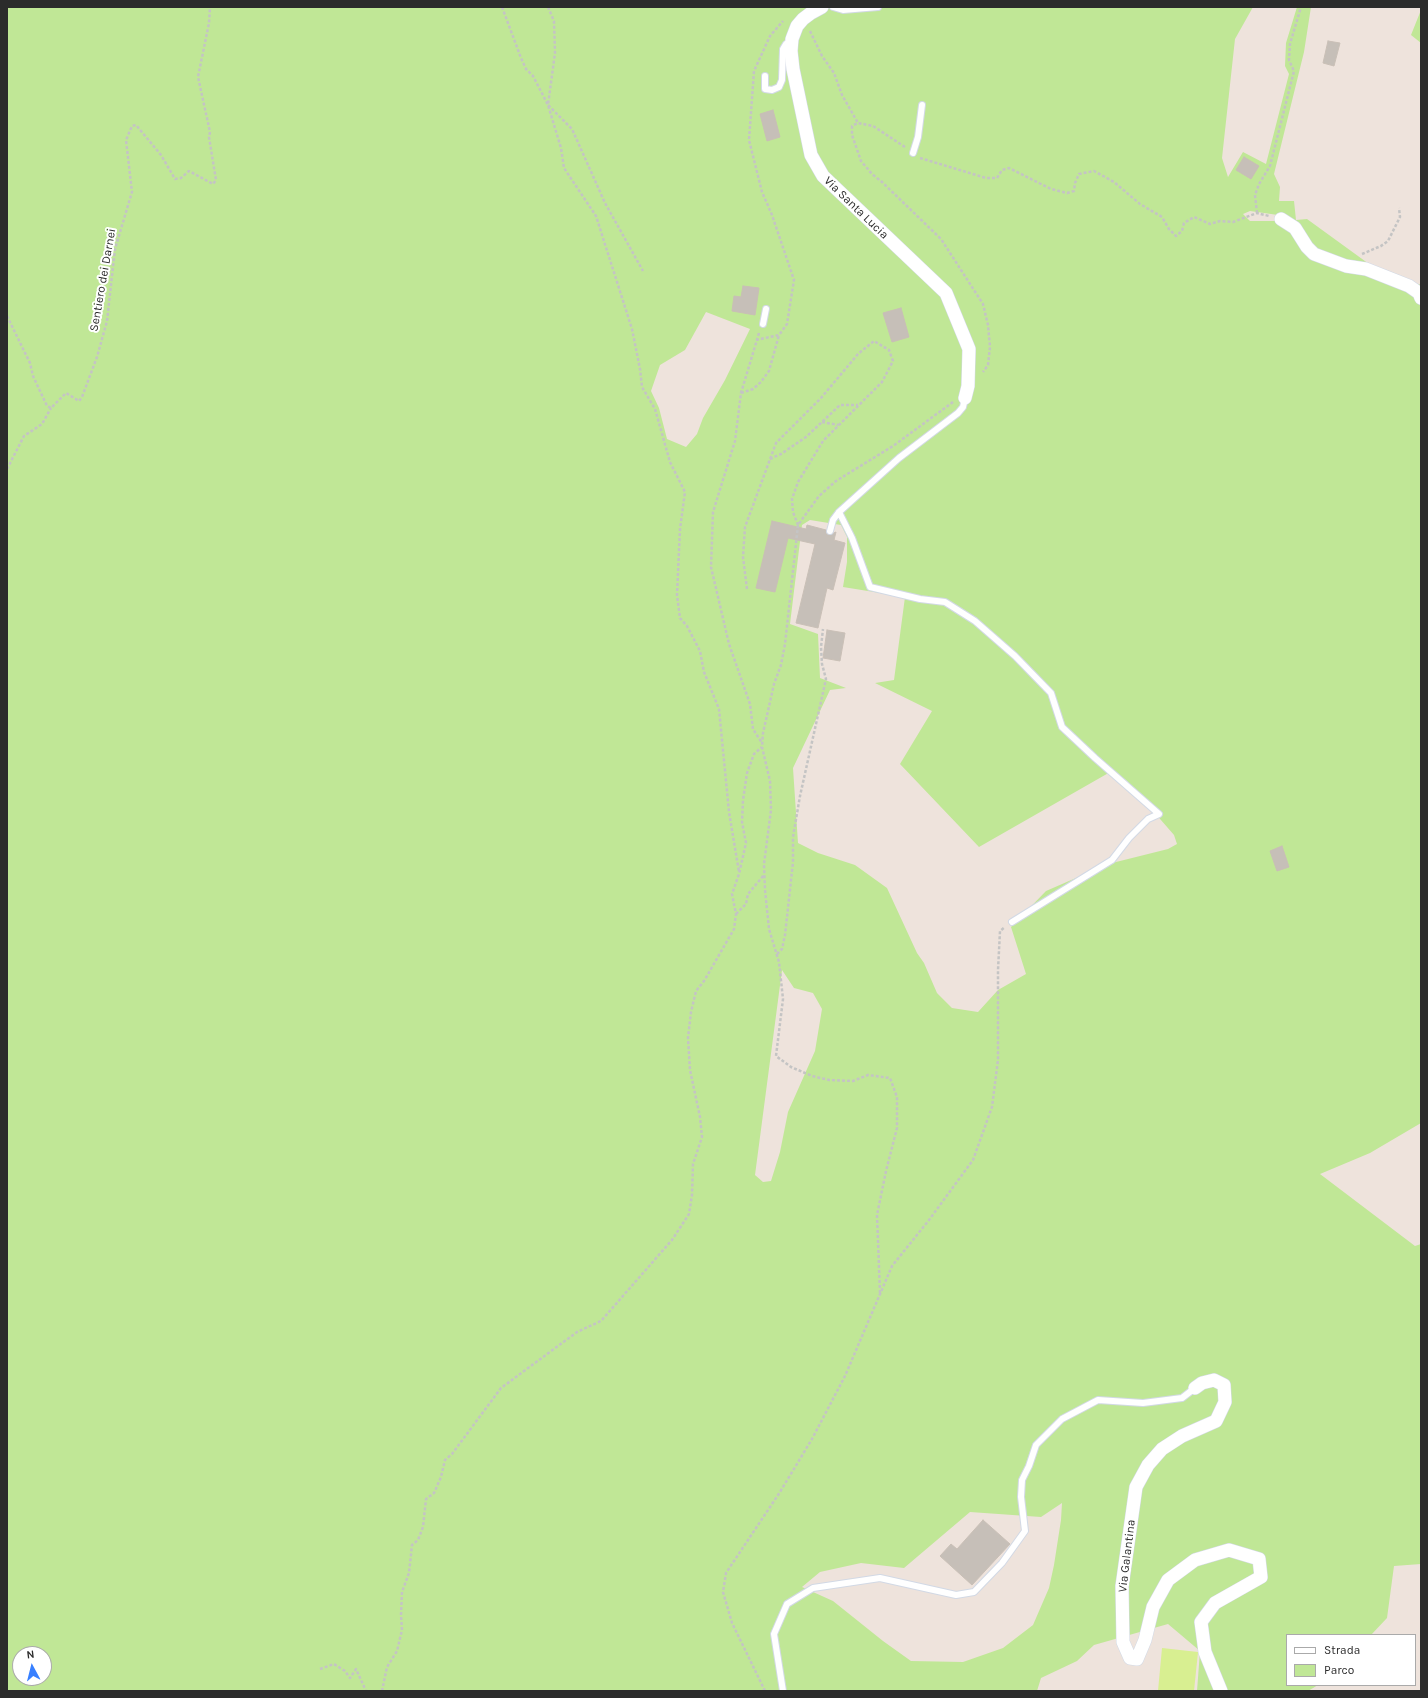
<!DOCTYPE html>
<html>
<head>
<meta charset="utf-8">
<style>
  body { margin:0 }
  #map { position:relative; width:1428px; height:1698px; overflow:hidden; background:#eee3dc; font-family:Karla,sans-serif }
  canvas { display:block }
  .frame { position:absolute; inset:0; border:8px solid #2b2b2b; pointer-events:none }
  .legend { position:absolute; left:1286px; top:1634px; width:130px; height:52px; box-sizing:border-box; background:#fff; border:1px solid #aaa; margin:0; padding:5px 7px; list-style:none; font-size:12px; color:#2b2b2b }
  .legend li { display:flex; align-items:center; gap:8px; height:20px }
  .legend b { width:20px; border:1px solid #aaa }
  .north { position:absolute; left:12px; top:1646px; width:40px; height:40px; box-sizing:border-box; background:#fff; border:1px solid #aaa; border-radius:50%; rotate:353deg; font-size:11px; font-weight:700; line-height:16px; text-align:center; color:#2b2b2b }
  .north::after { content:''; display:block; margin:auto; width:14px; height:18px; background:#3880ff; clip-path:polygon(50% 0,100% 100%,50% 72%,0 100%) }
</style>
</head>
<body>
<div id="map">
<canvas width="1428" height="1698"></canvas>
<div class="frame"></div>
<ul class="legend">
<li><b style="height:5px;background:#fff"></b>Strada</li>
<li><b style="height:11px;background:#c0e796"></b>Parco</li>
</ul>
<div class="north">N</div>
</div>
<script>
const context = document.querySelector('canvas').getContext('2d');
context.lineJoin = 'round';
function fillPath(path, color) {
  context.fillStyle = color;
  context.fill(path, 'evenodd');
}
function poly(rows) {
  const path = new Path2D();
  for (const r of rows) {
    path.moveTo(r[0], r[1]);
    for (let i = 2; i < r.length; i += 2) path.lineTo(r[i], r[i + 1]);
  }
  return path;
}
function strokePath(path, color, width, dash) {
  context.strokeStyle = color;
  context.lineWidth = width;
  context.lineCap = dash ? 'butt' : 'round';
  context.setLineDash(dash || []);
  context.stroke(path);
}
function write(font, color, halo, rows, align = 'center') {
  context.font = font + ' Karla,sans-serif';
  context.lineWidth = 4;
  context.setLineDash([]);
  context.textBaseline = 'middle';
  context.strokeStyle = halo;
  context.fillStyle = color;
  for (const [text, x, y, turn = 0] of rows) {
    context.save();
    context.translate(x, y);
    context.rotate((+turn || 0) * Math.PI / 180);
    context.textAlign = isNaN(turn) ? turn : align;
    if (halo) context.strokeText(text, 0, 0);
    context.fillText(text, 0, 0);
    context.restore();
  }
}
fillPath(poly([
  [7,7,1253,7,1235,39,1222,158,1228,177,1243,152,1266,164,1289,74,1285,66,1286,43,1297,7,1311,7,1304,52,1274,174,1280,187,1279,201,1294,201,1296,220,1307,219,1369,264,1345,261,1322,253,1311,244,1304,230,1296,221,1285,216,1250,211,1243,214,1250,221,1275,221,1287,228,1295,236,1304,252,1313,259,1334,266,1362,273,1400,288,1421,284,1421,1123,1370,1153,1320,1174,1415,1246,1421,1244,1421,1564,1394,1566,1387,1618,1371,1635,1287,1635,1287,1685,1318,1685,1308,1691,1197,1691,1200,1651,1168,1624,1094,1645,1077,1661,1041,1678,1037,1691,7,1691],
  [706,312,750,329,725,380,703,418,697,434,686,447,667,439,659,408,651,391,660,365,685,350],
  [810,520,841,525,847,537,847,562,843,587,905,597,894,680,875,683,932,711,900,764,979,847,1112,771,1127,781,1174,835,1177,844,1168,849,1108,864,1046,891,1011,927,1026,974,998,990,978,1012,952,1008,937,993,924,963,917,953,887,888,855,865,818,853,798,843,793,768,830,690,846,688,820,678,818,634,790,624,802,525],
  [782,970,794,988,813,993,822,1009,815,1051,788,1112,780,1152,771,1181,763,1182,755,1175],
  [1062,1503,1061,1520,1054,1565,1049,1588,1033,1625,1003,1648,963,1662,911,1661,883,1641,833,1601,802,1587,820,1572,861,1563,904,1568,970,1512,1041,1517],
  [20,1654,44,1654,44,1678,20,1678],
  [1421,10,1421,43,1411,35]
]), '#c0e796');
fillPath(poly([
  [1162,1648,1198,1652,1194,1691,1158,1691]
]), '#d8ef91');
const building = poly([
  [1328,41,1340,43,1334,66,1323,63,1328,41],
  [773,110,780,137,767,141,760,114,773,110],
  [1244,157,1259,166,1251,179,1236,170,1244,157],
  [743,286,759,288,755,315,732,311,734,296,741,297,743,286],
  [901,308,909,337,892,342,883,313,901,308],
  [772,521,806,529,807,525,826,530,827,534,829,535,836,532,834,540,845,543,833,590,827,588,818,628,796,623,815,544,788,538,775,592,756,588,772,521],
  [827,630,845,633,840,661,823,658,827,630],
  [1282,846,1289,867,1277,871,1270,851,1282,846],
  [983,1520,1010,1544,972,1585,940,1556,951,1544,957,1549,983,1520]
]);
fillPath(building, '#c6bfb8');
strokePath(building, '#c9bfb6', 1);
const service = poly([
  [833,7,843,10,878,7],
  [765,76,765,89,772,90,779,87,782,80,783,49,786,44,792,41],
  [913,153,918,137,922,105],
  [763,324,766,309],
  [839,512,852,538,870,587,920,599,945,602,975,621,1015,656,1051,693,1062,727,1095,758,1159,814,1148,819,1129,838,1112,860,1012,922],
  [830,531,833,520,839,512,899,458,958,413,963,407,965,398],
  [783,1691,774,1634,787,1604,813,1588,880,1578,956,1595,974,1592,1002,1563,1025,1531,1021,1497,1022,1480,1029,1466,1036,1445,1062,1419,1098,1400,1143,1403,1182,1398,1195,1388]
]);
const minor = poly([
  [822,7,811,13,803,19,797,26,792,39,791,51,793,69,811,155,823,176,946,293,969,349,968,386,965,398],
  [1281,219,1295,228,1307,247,1314,254,1346,266,1366,269,1409,286,1419,293,1421,298],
  [1195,1388,1202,1383,1214,1380,1224,1385,1225,1402,1216,1421,1182,1436,1162,1449,1148,1465,1136,1487,1122,1586,1123,1642,1130,1658,1137,1659,1145,1640,1153,1607,1168,1580,1195,1560,1229,1550,1259,1559,1261,1577,1215,1603,1201,1622,1205,1652,1221,1691]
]);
strokePath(service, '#d2d9e5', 8);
strokePath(minor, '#d2d9e5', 14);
strokePath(poly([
  [502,7,521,58,526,69,533,76,548,105,561,148,564,168,596,216,632,329,640,369,642,387,655,409,670,462,685,492,680,529,677,595,680,618,687,626,700,651,704,672,719,709,729,812,739,872],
  [548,7,554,21,555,53,548,105,572,129,605,203,643,271],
  [810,31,822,56,834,73,842,95,858,123],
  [905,147,873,126,858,123,852,126,852,135,861,161,872,174,882,182,941,239,983,304,988,325,990,347,988,365,983,372],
  [920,158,986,178,997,178,1002,170,1009,168,1051,189,1067,193,1074,191,1075,183,1079,174,1094,171,1114,182,1140,204,1162,217,1169,229,1176,236,1182,231,1184,223,1194,217,1210,224,1220,221,1233,222,1257,213,1269,216],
  [1257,213,1255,195,1259,184,1270,166,1294,71,1289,60,1290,44,1301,7],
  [1362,254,1381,246,1388,241,1400,217,1399,208],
  [7,316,30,363,33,376,47,406,51,408,66,393,79,401,82,397,97,357,107,321,115,249,132,192,126,140,132,126,136,125,161,155,175,179,181,178,189,171,213,184,216,180,209,137,210,132,198,77,209,23,210,7],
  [759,333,741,393,735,441,713,512,711,567,729,644,750,704,753,729,762,743],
  [756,340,779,335,787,324,794,280,772,215,762,192,749,140,754,71,770,36,783,21],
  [741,393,753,389,761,382,769,371,779,335],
  [822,422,838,425],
  [770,459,781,454,806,437,840,405,858,405],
  [7,469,24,436,42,424,51,408],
  [747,589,743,557,745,527,776,443,821,398,858,354,874,341,889,350,893,361,882,382,823,441,798,482,792,499,793,512,798,525],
  [736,914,746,904,748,894,764,875],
  [777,954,782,949,785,935,793,862,793,837,800,796,826,679,822,664,821,647,823,629],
  [880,1293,877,1215,886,1171,897,1128,897,1097,890,1078,868,1075,853,1081,829,1080,812,1076,791,1067,776,1056,783,999,779,962,769,929,765,890,764,864,771,810,770,781,762,747,763,733,774,684,781,665,785,644,798,525,819,496,836,481,893,446,953,402],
  [320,1669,334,1664,345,1671,350,1678,356,1669,366,1691],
  [382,1691,387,1667,397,1651,402,1630,401,1615,402,1592,409,1573,412,1545,418,1540,423,1527,426,1499,434,1493,441,1477,445,1460,452,1454,501,1388,577,1332,601,1321,672,1240,689,1214,692,1195,693,1164,702,1137,700,1117,690,1070,688,1038,691,1012,696,991,704,981,734,929,736,914,732,894,739,874,746,843,742,822,743,800,747,773,754,754,762,747],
  [765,1691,732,1623,723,1592,726,1573,780,1492,812,1439,845,1376,892,1266,929,1220,973,1160,992,1107,998,1060,998,970,1000,931,1005,927]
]), '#c4c4c4', 2.5, [3, 2]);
strokePath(service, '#fff', 6);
strokePath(minor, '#fff', 13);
write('12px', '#2b2b2b', '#fff', [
  ["Via Santa Lucia",856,208,44],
  ["Sentiero dei Darnei",103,280,-80],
  ["Via Galantina",1127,1556,-83]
]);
</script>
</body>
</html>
